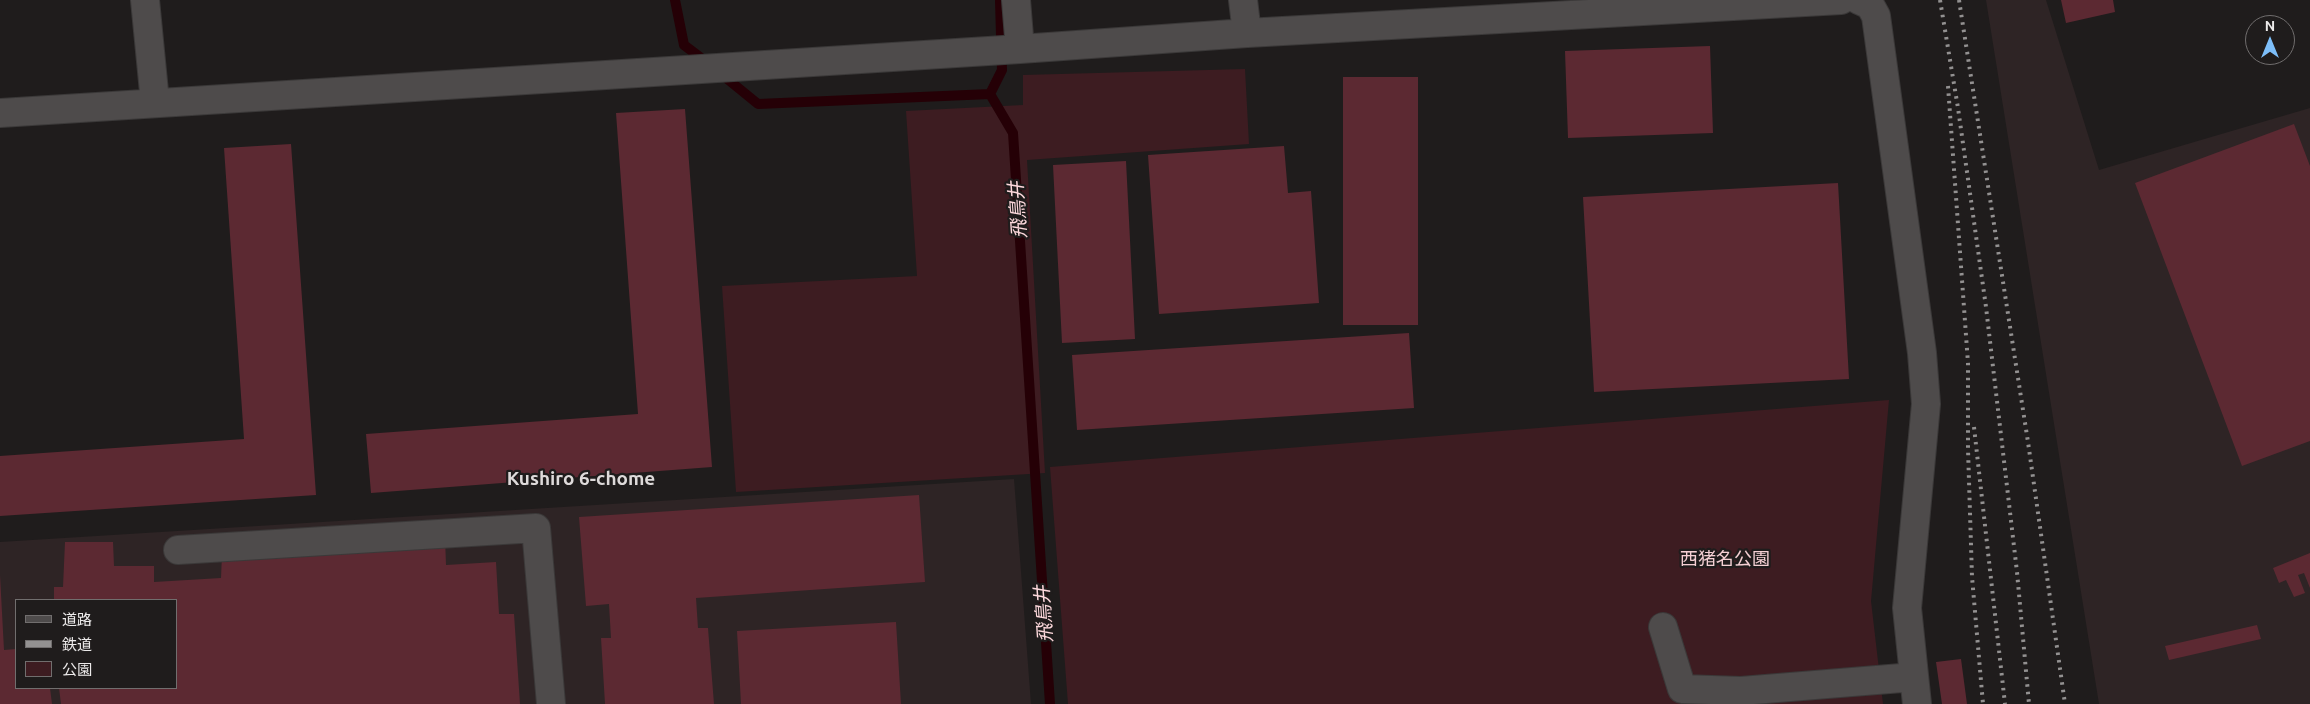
<!DOCTYPE html>
<html>
<head>
<meta charset="utf-8">
<style>
  body { margin:0 }
  #map { position:relative; width:2310px; height:704px; overflow:hidden; background:#1f1c1c; font-family:Ubuntu,"Noto Sans JP",sans-serif }
  canvas { display:block }
  .legend { position:absolute; left:15px; top:599px; width:162px; height:90px; box-sizing:border-box; background:#1f1c1c; border:1px solid #716e6e; margin:0; padding:6px 9px; list-style:none; font-size:15px; color:#eceaea }
  .legend li { display:flex; align-items:center; gap:10px; height:25px }
  .legend b { width:25px; border:1px solid #716e6e }
  .north { position:absolute; left:2245px; top:15px; width:50px; height:50px; box-sizing:border-box; background:#1f1c1c; border:1px solid #716e6e; border-radius:50%; rotate:0deg; font-size:14px; font-weight:700; line-height:20px; text-align:center; color:#eceaea }
  .north::after { content:''; display:block; margin:auto; width:18px; height:22px; background:#7dbef9; clip-path:polygon(50% 0,100% 100%,50% 72%,0 100%) }
</style>
</head>
<body>
<div id="map">
<canvas width="2310" height="704"></canvas>
<ul class="legend">
<li><b style="height:6px;background:#4e4b4b"></b>道路</li>
<li><b style="height:6px;background:#939191"></b>鉄道</li>
<li><b style="height:14px;background:#3d1c21"></b>公園</li>
</ul>
<div class="north">N</div>
</div>
<script>
const context = document.querySelector('canvas').getContext('2d');
context.lineJoin = 'round';
function fillPath(path, color) {
  context.fillStyle = color;
  context.fill(path, 'evenodd');
}
function poly(rows) {
  const path = new Path2D();
  for (const r of rows) {
    path.moveTo(r[0], r[1]);
    for (let i = 2; i < r.length; i += 2) path.lineTo(r[i], r[i + 1]);
  }
  return path;
}
function strokePath(path, color, width, dash) {
  context.strokeStyle = color;
  context.lineWidth = width;
  context.lineCap = dash ? 'butt' : 'round';
  context.setLineDash(dash || []);
  context.stroke(path);
}
function write(font, color, halo, rows, align = 'center') {
  context.font = font + ' Ubuntu,"Noto Sans JP",sans-serif';
  context.lineWidth = 4.5;
  context.setLineDash([]);
  context.textBaseline = 'middle';
  context.strokeStyle = halo;
  context.fillStyle = color;
  for (const [text, x, y, turn = 0] of rows) {
    context.save();
    context.translate(x, y);
    context.rotate((+turn || 0) * Math.PI / 180);
    context.textAlign = isNaN(turn) ? turn : align;
    if (halo) context.strokeText(text, 0, 0);
    context.fillText(text, 0, 0);
    context.restore();
  }
}
fillPath(poly([
  [1986,0,2046,0,2099,170,2310,108,2310,704,2099,704],
  [1014,479,1031,704,0,704,0,542],
  [16,600,176,600,176,688,16,688]
]), '#2e2425');
fillPath(poly([
  [1245,69,1249,144,1027,160,1045,473,736,492,722,286,917,276,906,111,1023,105,1023,75],
  [1889,400,1871,601,1883,704,1068,704,1050,467]
]), '#3d1c21');
strokePath(poly([
  [675,0,684,45,709,64],
  [720,73,758,104,990,94,1013,133,1050,704],
  [990,94,1002,70,1000,0]
]), '#250006', 10);
fillPath(poly([
  [2061,0,2113,0,2115,12,2066,23],
  [1710,46,1713,133,1568,138,1565,51],
  [1343,77,1418,77,1418,325,1343,325],
  [685,109,712,467,371,493,366,434,638,414,616,113],
  [2294,124,2310,166,2310,441,2242,466,2135,183],
  [291,144,316,495,0,516,0,456,244,439,224,148],
  [1284,146,1288,193,1311,191,1319,303,1159,314,1148,155],
  [1126,161,1135,339,1062,343,1053,165],
  [1838,183,1849,379,1594,392,1583,197],
  [1409,333,1414,408,1077,430,1072,355],
  [919,495,925,582,696,598,698,628,708,628,714,704,605,704,601,638,611,638,609,604,586,606,579,517],
  [445,537,446,565,496,562,499,614,514,614,520,704,61,704,59,688,176,688,176,600,54,600,54,587,63,587,65,542,113,542,114,566,154,566,154,582,221,578,222,554],
  [2310,553,2310,588,2304,573,2298,575,2305,593,2294,597,2286,580,2279,583,2273,568],
  [0,575,4,650,16,649,16,688,50,688,52,704,0,704],
  [896,622,901,704,741,704,737,631],
  [2257,625,2261,639,2169,660,2165,646],
  [1961,659,1967,704,1942,704,1936,662]
]), '#5c2932');
const minor = poly([
  [145,0,155,102],
  [1016,0,1020,49],
  [1243,0,1247,33],
  [1859,0,1870,5,1876,16,1922,353,1926,404,1907,608,1917,704],
  [0,113,1020,49,1247,33,1841,0],
  [178,550,536,528,551,704],
  [1663,627,1682,689,1741,691,1914,677]
]);
strokePath(minor, '#3b3939', 30);
strokePath(minor, '#4e4b4b', 28);
strokePath(poly([
  [1940,0,1958,108,1986,307,2017,572,2029,704],
  [1959,0,2028,442,2065,704],
  [1948,86,1968,363,1968,449,1972,577,1983,704],
  [1974,427,2005,704]
]), '#939191', 4, [2.5, 5]);
write('18px', '#f4cfd3', '#1f1c1c', [
  ["西猪名公園",1725,559]
]);
write('italic 19px', '#fed9dd', '#1f1c1c', [
  ["飛鳥井",1018,210,-94],
  ["飛鳥井",1044,614,-94]
]);
write('bold 19px', '#dedada', '#1f1c1c', [
  ["Kushiro 6-chome",581,479]
]);
</script>
</body>
</html>
